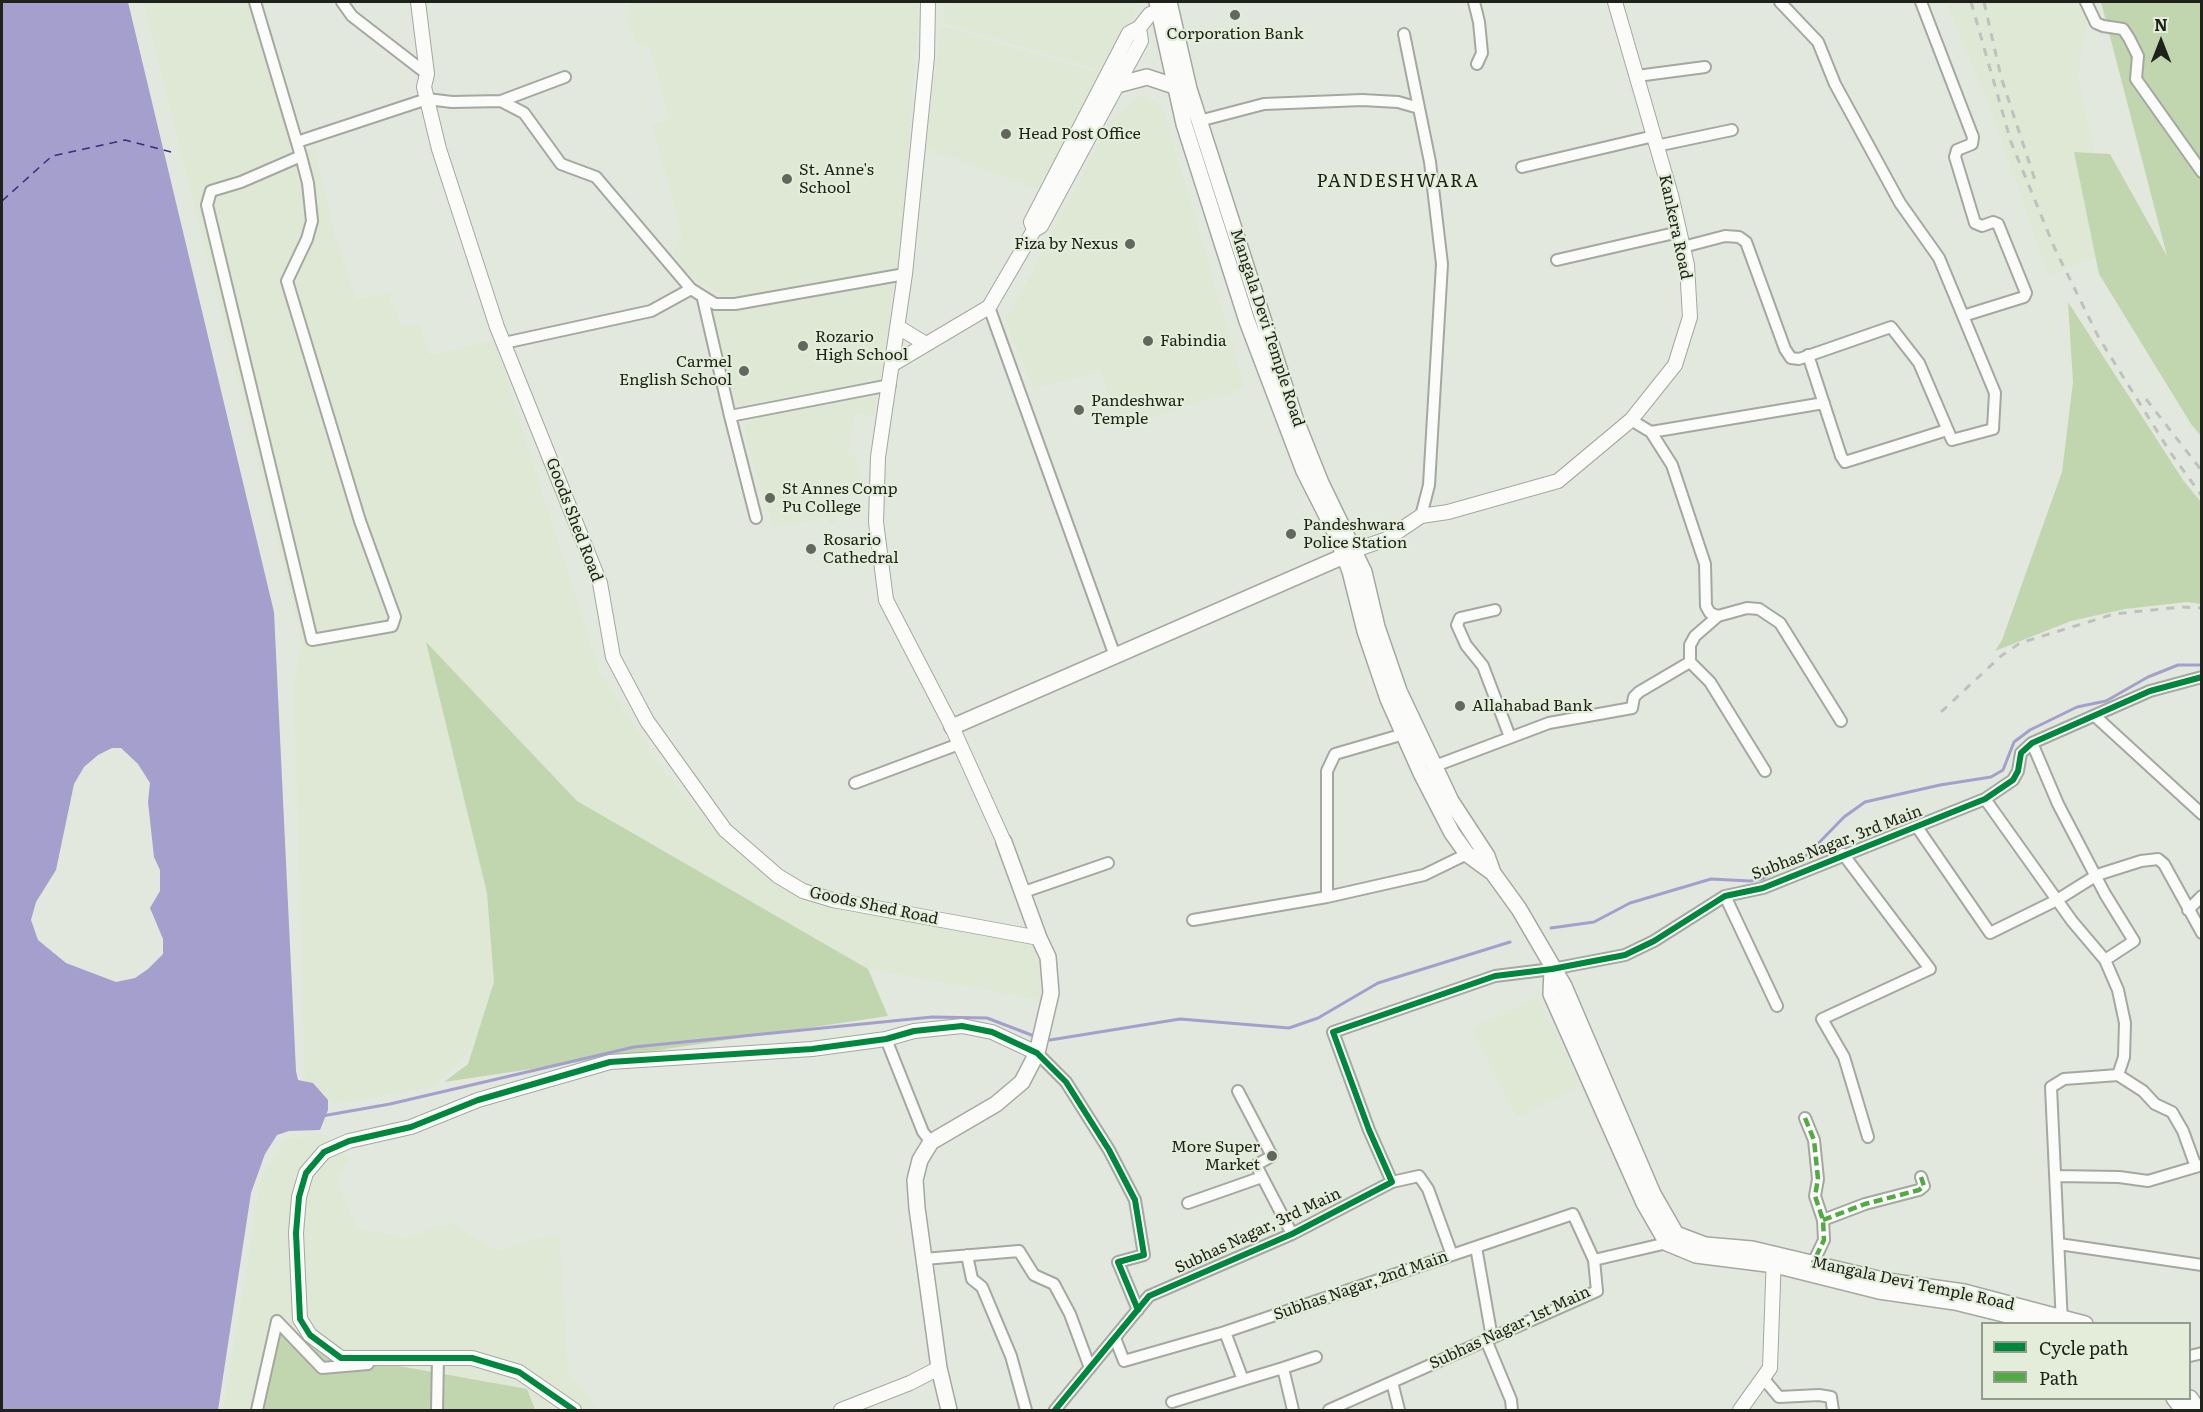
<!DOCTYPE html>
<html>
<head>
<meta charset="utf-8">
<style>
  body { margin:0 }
  #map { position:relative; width:2203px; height:1412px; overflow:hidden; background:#e3e8de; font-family:Literata,serif }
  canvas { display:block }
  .frame { position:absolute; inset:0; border:3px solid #1e221a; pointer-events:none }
  .legend { position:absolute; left:1981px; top:1322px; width:210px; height:78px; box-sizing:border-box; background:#e3edd9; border:2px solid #949c8d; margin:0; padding:8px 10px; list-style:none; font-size:18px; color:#1e221a }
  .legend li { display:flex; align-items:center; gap:12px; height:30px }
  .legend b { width:30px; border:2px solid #949c8d }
  .north { position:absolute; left:2131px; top:12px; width:60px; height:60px; -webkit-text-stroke:4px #e3edd9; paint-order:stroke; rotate:0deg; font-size:16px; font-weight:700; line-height:24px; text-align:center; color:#1e221a }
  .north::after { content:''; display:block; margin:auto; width:21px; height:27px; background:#1e221a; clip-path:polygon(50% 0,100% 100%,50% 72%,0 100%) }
</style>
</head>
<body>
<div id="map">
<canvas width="2203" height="1412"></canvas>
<div class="frame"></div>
<ul class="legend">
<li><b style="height:8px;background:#00873e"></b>Cycle path</li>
<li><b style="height:8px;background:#52aa42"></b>Path</li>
</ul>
<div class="north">N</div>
</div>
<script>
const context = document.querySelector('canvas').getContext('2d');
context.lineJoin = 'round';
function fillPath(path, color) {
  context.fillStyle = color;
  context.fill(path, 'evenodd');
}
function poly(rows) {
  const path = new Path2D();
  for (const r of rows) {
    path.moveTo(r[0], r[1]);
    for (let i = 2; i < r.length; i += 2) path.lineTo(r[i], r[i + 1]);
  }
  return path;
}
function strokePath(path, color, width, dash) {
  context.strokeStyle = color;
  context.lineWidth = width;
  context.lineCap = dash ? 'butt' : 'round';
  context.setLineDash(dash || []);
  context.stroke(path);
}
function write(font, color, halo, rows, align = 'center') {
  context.font = font + ' Literata,serif';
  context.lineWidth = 4.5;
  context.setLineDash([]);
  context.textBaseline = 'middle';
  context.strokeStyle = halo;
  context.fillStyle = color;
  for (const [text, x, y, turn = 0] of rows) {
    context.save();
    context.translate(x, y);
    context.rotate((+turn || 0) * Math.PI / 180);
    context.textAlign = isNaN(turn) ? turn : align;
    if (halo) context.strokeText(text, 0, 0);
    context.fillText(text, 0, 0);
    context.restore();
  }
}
fillPath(poly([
  [144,2,254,2,293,152,315,150,335,237,356,299,388,294,402,326,419,325,430,355,494,340,598,668,660,766,716,832,785,888,817,902,1037,947,1042,1000,817,960,506,960,494,1008,460,1063,432,1087,334,1104,305,1082,294,685,302,641],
  [631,2,919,2,900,271,728,299,684,271,673,253,682,235,652,124,670,119,650,49,637,44,628,21],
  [945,2,1139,2,1110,73,943,23],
  [1946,2,2089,2,2078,77,2114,248,2049,276,1987,99],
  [941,26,1107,75,1039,189,926,148],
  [1141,95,1162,106,1245,388,1120,427,1101,371,1034,389,1006,321,1110,122],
  [894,284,880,380,737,406,713,311],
  [879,392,874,416,856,414,854,417,848,454,857,458,857,470,861,472,859,490,831,495,836,522,830,523,828,517,773,528,744,431,747,423,757,418],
  [1537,997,1580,1085,1516,1117,1472,1029],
  [327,1135,349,1158,336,1181,357,1228,407,1238,452,1223,496,1251,559,1233,568,1372,599,1410,223,1410,261,1178,286,1138]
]), '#dee8d5');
fillPath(poly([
  [2101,2,2201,2,2201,436,2191,424,2099,274,2074,152,2110,154,2167,256],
  [2068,302,2183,480,2201,502,2201,604,2187,602,2125,609,2071,621,1995,651,2002,640,2062,472,2073,382],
  [426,642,577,801,868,969,888,1016,444,1082,468,1064,494,982,487,893],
  [277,1321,304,1340,360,1359,527,1389,535,1410,260,1410]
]), '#c1d6ae');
fillPath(poly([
  [2,2,128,2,274,612,296,1071,298,1080,313,1083,328,1100,328,1110,320,1130,289,1131,277,1135,265,1154,251,1193,218,1410,2,1410],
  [112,748,121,748,138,764,150,783,148,802,154,857,160,870,160,891,150,908,163,939,163,954,148,969,135,978,116,982,66,963,38,940,31,920,36,902,56,870,74,784,84,767,98,755]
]), '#a49fcc');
strokePath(poly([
  [1551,928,1594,922,1630,903,1711,879,1750,881,1762,879,1807,855,1844,817,1865,802,1940,785,1991,777,2003,770,2014,742,2030,730,2077,707,2106,701,2148,677,2178,665,2202,665],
  [1050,1040,1180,1019,1289,1028,1318,1018,1378,983,1510,942],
  [322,1116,390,1104,634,1047,932,1017,987,1018,1034,1036]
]), '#a49fcc', 3);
strokePath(poly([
  [2,201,52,156,125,140,171,152]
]), '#3f2b7d', 1.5, [8, 6]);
const minor = poly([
  [255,2,301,156,308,183,312,221,307,239,287,281,360,521,395,617,392,626,312,640,207,205,211,191,241,182,301,156],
  [342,2,352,16,427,74],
  [1474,2,1479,22,1482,53,1477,64],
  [1921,2,1973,137,1972,144,1957,150,1955,157,1975,223,1982,226,1993,222,1998,224,2026,293,2024,297,1963,316],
  [2086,2,2096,23,2103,26,2123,29,2129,38,2138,56,2136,79,2202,172],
  [1404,34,1419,108],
  [1637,76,1705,67],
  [501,101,565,77],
  [1199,121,1264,104,1362,100,1398,102,1419,108,1430,162,1442,264,1429,485,1421,516],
  [297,142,427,99,452,102,501,101,524,113,561,164,596,177,691,289,715,304,735,304,905,274],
  [1656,146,1732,130],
  [1522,167,1654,136],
  [1683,247,1725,236,1739,237,1746,242,1785,349,1791,358,1799,359,1891,327,1919,363,1952,440,1993,429,1995,393,1939,258,1900,203,1835,84,1818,42,1780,2],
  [1557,260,1679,232],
  [703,299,730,416],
  [989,307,1115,656],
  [504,343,651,311,691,289],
  [1808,355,1841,456,1845,462,1947,430],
  [1631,420,1651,432,1672,465,1705,564,1706,606,1710,613,1718,616,1747,608,1759,609,1780,623,1841,721],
  [1651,432,1824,403],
  [756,518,730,416,890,385],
  [1495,610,1460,618,1457,625,1466,645,1483,666,1510,737],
  [1690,662,1710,682,1765,771],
  [2095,716,2202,814],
  [2032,743,2058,804,2105,894,2134,941,2105,960],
  [1435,766,1549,723,1632,708,1634,697,1639,692,1690,662,1690,645,1695,636,1718,616],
  [855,783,959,744],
  [1985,799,2072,921,2105,960,2118,990,2125,1023,2124,1057,2118,1075,2064,1079,2051,1087,2062,1324],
  [1917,827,1990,933,2057,900,2097,875,2141,861,2158,859,2164,864,2202,933],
  [1843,854,1930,969,1822,1019,1844,1057,1868,1137],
  [1021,893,1108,863],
  [1725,896,1777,1006],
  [1327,897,1327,771,1335,754,1404,734],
  [2188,910,2202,896],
  [1193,920,1327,897,1424,875,1467,854],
  [886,1039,923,1132,931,1142],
  [1037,1053,1066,1082,1109,1150,1135,1200,1144,1255,1118,1262,1138,1310],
  [2118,1075,2143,1091,2155,1104,2172,1112,2183,1131,2196,1167],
  [1238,1091,1272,1156,1256,1165,1292,1234],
  [1805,1118,1814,1140,1818,1179,1815,1196,1823,1220,1824,1240,1813,1263],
  [2056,1176,2119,1177,2148,1181,2202,1165],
  [1392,1182,1419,1176,1428,1189,1452,1255],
  [1188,1203,1262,1177],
  [1823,1220,1865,1204,1919,1190,1924,1186,1921,1177],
  [2059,1244,2202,1265],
  [1476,1247,1492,1338],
  [967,1255,972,1279,982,1287,1011,1356,1026,1410],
  [924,1259,1019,1251,1034,1275,1054,1284,1070,1314,1090,1368],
  [277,1321,322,1368,368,1364],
  [1225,1332,1243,1380,1283,1368,1293,1410],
  [1115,1338,1124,1361,1225,1332,1573,1214,1594,1260],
  [1486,1340,1511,1400,1512,1410],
  [2190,1356,2202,1353],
  [431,1358,438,1357,437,1410],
  [1283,1368,1316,1357],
  [1763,1378,1779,1397,1819,1395,1831,1397,1833,1410],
  [1392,1382,1399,1410],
  [1172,1402,1243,1380],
  [257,1410,277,1321],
  [1055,1410,1149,1296,1292,1234,1392,1182,1369,1130,1333,1032,1495,976,1552,969,1625,955,1654,941,1725,896,1763,888,1985,799,2013,780,2018,771,2021,753,2032,743,2150,691,2202,677],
  [1329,1410,1597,1291,1594,1260,1667,1243,1671,1239]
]);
const tertiary = poly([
  [418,2,427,74,424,87,439,149,497,327,600,583,613,657,647,721,725,830,778,876,803,891,833,900,1039,938],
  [928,2,927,57,905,274,878,457,876,522,886,600,952,727,1004,842],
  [1139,28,1141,41,1041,226,1034,230,1031,222,1129,33,1139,28],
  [1139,28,1150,14,1167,8],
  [898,327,926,344],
  [893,364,989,307,1034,230],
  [1355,550,1387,539,1421,516,1448,512,1558,481,1631,420,1675,365,1690,317,1687,265,1671,195,1615,2],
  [574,1410,519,1372,472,1358,341,1358,310,1335,300,1319,296,1233,299,1197,306,1173,324,1152,349,1141,411,1127,478,1100,610,1062,812,1049,886,1039,914,1031,962,1026,992,1032,1037,1053],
  [841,1410,910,1383,939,1368],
  [1740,1410,1770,1368,1774,1254]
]);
const secondary = poly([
  [1157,2,1184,124,1247,321,1304,471,1335,532,1350,571,1365,631,1388,699,1421,773,1452,833,1467,854,1493,873,1519,909,1564,986,1653,1194,1676,1234,1705,1245,1752,1249,1887,1281,1964,1292,2085,1324],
  [1169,2,1189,89,1295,418,1321,483,1364,572,1377,627,1399,691,1451,801,1487,856,1493,873],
  [1117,85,1147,77,1174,86],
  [952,727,1351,553],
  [1552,969,1551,994,1644,1203,1667,1243,1696,1255,1775,1265,1879,1291,1955,1302,2044,1324],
  [2174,1398,2183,1410],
  [2190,1398,2198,1410],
  [949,1410,939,1368,917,1208,915,1180,920,1160,931,1142,996,1104,1022,1082,1037,1053,1051,993,1048,957,1039,938,1004,842]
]);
strokePath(minor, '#a4a8a0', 14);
strokePath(tertiary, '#a4a8a0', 16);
strokePath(secondary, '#a4a8a0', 18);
strokePath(minor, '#fbfcfa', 10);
strokePath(tertiary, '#fbfcfa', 14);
strokePath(secondary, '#fbfcfa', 15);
strokePath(poly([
  [1971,2,2011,142,2055,249,2099,338,2170,452,2202,496],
  [1984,2,2001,77,2036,183],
  [2146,399,2202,471],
  [1941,712,2001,656,2020,643,2114,614,2181,607,2202,608]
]), '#bfc1be', 3, [8, 8]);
strokePath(poly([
  [1805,1118,1814,1140,1818,1179,1815,1196,1823,1220,1824,1240,1813,1263],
  [1823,1220,1865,1204,1919,1190,1924,1186,1921,1177]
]), '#52aa42', 4.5, [9, 4.5]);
strokePath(poly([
  [574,1410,519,1372,472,1358,341,1358,310,1335,300,1319,296,1233,299,1197,306,1173,324,1152,349,1141,411,1127,478,1100,610,1062,812,1049,886,1039,914,1031,962,1026,992,1032,1037,1053,1066,1082,1109,1150,1135,1200,1144,1255,1118,1262,1138,1310],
  [1055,1410,1149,1296,1292,1234,1392,1182,1369,1130,1333,1032,1495,976,1552,969,1625,955,1654,941,1725,896,1763,888,1985,799,2013,780,2018,771,2021,753,2032,743,2150,691,2202,677]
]), '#00873e', 6);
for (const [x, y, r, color] of [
  [1235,15,6,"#63675f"],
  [1006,134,6,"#63675f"],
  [787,179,6,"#63675f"],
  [1130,244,6,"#63675f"],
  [1148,341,6,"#63675f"],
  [803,346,6,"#63675f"],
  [744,371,6,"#63675f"],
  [1079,410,6,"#63675f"],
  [770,498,6,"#63675f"],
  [1291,534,6,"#63675f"],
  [811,549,6,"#63675f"],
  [1460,706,6,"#63675f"],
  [1272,1156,6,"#63675f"]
]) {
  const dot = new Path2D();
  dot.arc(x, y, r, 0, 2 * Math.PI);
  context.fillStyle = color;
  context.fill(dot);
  strokePath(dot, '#e3edd9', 2);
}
write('16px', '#1e221a', '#e3edd9', [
  ["Corporation Bank",1235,34,"center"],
  ["Head Post Office",1018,134],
  ["St. Anne's",799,170],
  ["School",799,188],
  ["Fiza by Nexus",1118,244,"right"],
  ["Rozario",815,337],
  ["High School",815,355],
  ["Fabindia",1160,341],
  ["Carmel",732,362,"right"],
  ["English School",732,380,"right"],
  ["Pandeshwar",1091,401],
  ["Temple",1091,419],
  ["St Annes Comp",782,489],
  ["Pu College",782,507],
  ["Pandeshwara",1303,525],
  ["Police Station",1303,543],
  ["Rosario",823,540],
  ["Cathedral",823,558],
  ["Allahabad Bank",1472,706],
  ["More Super",1260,1147,"right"],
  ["Market",1260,1165,"right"]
], 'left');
write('16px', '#1e221a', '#e3edd9', [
  ["Kankera Road",1675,227,78],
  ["Mangala Devi Temple Road",1267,328,72],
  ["Goods Shed Road",574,520,69],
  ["Subhas Nagar, 3rd Main",1837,843,-21],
  ["Goods Shed Road",874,906,12],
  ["Subhas Nagar, 3rd Main",1258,1231,-25],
  ["Mangala Devi Temple Road",1913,1284,12],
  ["Subhas Nagar, 2nd Main",1361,1286,-19],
  ["Subhas Nagar, 1st Main",1510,1328,-25]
]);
context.letterSpacing = '1.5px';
write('18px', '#1e221a', '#e3edd9', [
  ["PANDESHWARA",1398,182]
]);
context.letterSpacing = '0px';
</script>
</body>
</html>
